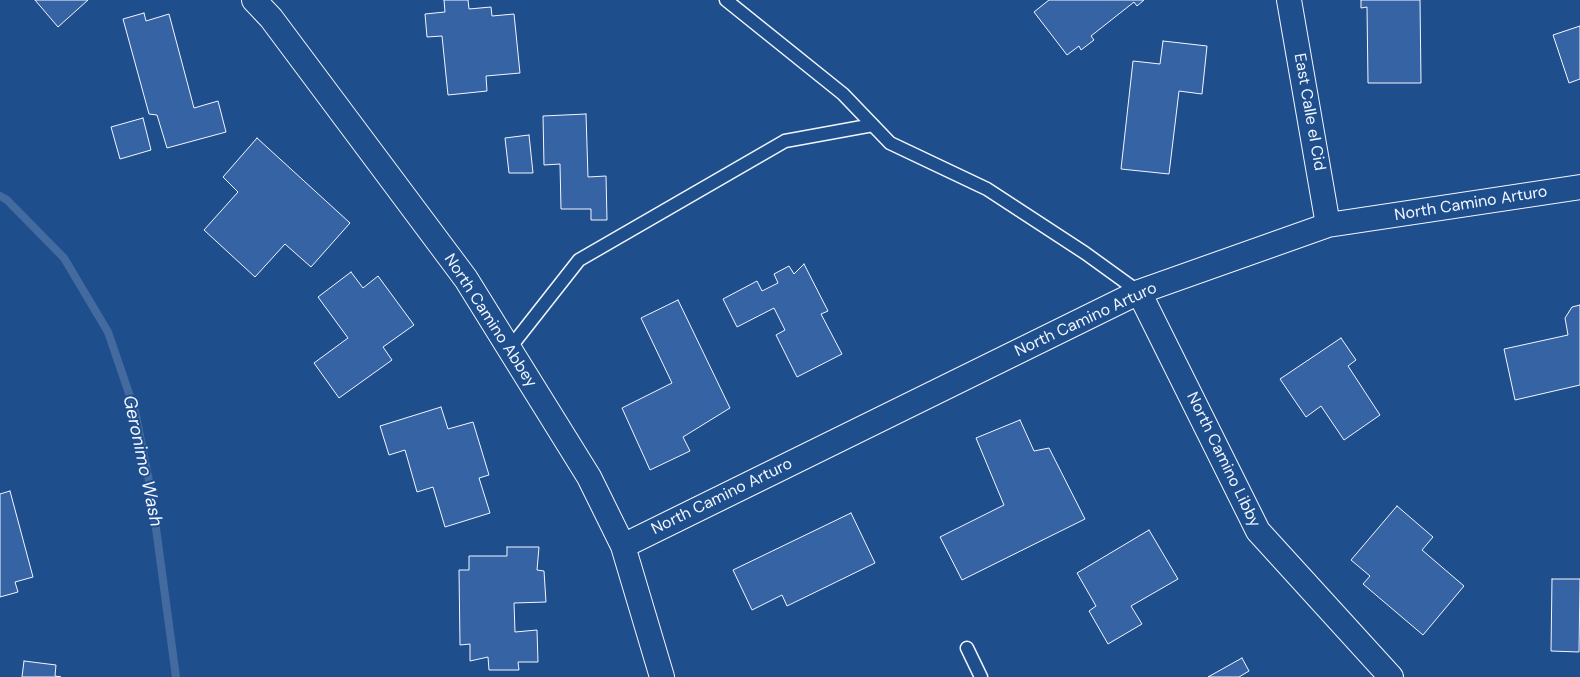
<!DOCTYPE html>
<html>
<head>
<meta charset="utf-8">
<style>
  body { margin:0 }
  canvas { display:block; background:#1f4e8c }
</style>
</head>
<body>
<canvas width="1580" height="677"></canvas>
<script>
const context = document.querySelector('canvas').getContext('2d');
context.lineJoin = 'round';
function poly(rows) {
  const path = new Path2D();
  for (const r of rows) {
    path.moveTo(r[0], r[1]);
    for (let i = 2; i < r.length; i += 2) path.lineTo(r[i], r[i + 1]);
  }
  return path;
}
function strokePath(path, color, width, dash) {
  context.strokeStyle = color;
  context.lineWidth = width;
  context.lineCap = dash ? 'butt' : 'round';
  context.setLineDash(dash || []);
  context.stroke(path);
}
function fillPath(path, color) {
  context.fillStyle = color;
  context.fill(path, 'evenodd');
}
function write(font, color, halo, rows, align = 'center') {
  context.font = font + ' "DM Sans",sans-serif';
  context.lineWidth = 4;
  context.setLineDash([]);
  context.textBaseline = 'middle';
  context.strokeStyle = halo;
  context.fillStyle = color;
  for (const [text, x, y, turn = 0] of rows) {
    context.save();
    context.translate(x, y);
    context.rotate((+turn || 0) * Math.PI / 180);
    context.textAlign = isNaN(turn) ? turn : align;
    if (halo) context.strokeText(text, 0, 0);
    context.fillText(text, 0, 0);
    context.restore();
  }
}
strokePath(poly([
  [0,196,7,200,64,258,108,332,135,411,151,491,176,677]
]), '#446ba0', 8);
const building = poly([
  [35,0,88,0,58,27,35,0],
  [444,0,468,0,469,9,491,7,492,16,514,14,520,73,486,76,487,91,448,95,442,36,427,37,425,14,445,12,444,0],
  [1049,0,1144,0,1137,6,1134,2,1091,36,1094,40,1081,50,1079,46,1067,55,1034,12,1049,0],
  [1361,0,1420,0,1421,83,1368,83,1367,7,1361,8,1361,0],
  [144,13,146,21,169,14,194,108,218,101,226,132,167,148,157,115,149,114,123,19,144,13],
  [1580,26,1580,79,1569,83,1553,35,1580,26],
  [1163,41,1207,46,1202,94,1179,91,1169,174,1121,169,1133,61,1160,64,1163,41],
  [586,114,588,177,606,176,607,220,591,220,591,209,561,209,560,164,544,165,543,116,586,114],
  [143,118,151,150,120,159,111,127,143,118],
  [529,135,533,173,509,173,505,138,529,135],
  [257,138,350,223,311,267,285,244,255,277,204,230,238,192,223,177,257,138],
  [804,264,828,311,821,314,842,354,797,377,776,335,785,330,774,308,737,327,723,299,757,281,762,291,778,283,774,274,789,266,794,274,804,264],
  [351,272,363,288,378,276,414,325,383,347,392,360,339,398,314,363,348,338,318,297,351,272],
  [678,300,730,408,683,437,690,451,650,470,622,408,672,383,641,318,678,300],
  [1580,305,1580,385,1515,400,1504,349,1568,335,1565,318,1572,307,1580,305],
  [1341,338,1356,360,1348,366,1380,415,1344,440,1321,406,1306,417,1280,379,1341,338],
  [441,407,448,429,473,422,489,475,479,478,490,513,445,527,433,487,417,492,405,450,389,455,380,426,441,407],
  [1020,420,1034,451,1049,448,1085,519,962,580,940,537,1004,505,976,438,1020,420],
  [10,491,33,577,15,582,18,592,0,597,0,494,10,491],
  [1397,506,1433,537,1422,550,1464,586,1423,635,1363,584,1370,576,1351,560,1397,506],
  [851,513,875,563,787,606,782,595,752,610,733,570,851,513],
  [1149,530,1178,579,1131,606,1142,624,1108,644,1089,611,1096,606,1077,573,1149,530],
  [507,547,539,547,537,570,544,571,546,602,514,603,515,632,537,630,538,662,518,662,519,670,489,670,488,657,470,661,470,644,460,645,459,570,469,570,469,556,507,556,507,547],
  [1552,579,1580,579,1579,652,1551,651,1552,579],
  [1242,658,1249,671,1239,677,1208,677,1242,658],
  [24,661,56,665,55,676,61,677,22,677,24,661]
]);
fillPath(building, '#3563a3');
strokePath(building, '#f2f6ff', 1);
const service = poly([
  [726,0,843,94,890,143,987,189,1085,253,1139,292],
  [509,349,579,260,785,141,873,125],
  [967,648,981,677]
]);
const minor = poly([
  [254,0,271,18,466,279,589,477,623,546,662,677],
  [1289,0,1328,225],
  [1139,292,1258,531,1391,677],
  [623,546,1139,292,1328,225,1580,187]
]);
strokePath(service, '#f2f6ff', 15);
strokePath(minor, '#f2f6ff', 26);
strokePath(service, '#1f4e8c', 12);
strokePath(minor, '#1f4e8c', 24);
write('16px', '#f2f6ff', '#1f4e8c', [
  ["East Calle el Cid",1309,112,80],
  ["North Camino Arturo",1471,204,-9],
  ["North Camino Arturo",1086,320,-25],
  ["North Camino Abbey",490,321,57],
  ["North Camino Libby",1223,460,64],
  ["North Camino Arturo",722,497,-26]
]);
write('italic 18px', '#f2f6ff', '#1f4e8c', [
  ["Geronimo Wash",142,461,78]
]);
</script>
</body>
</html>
